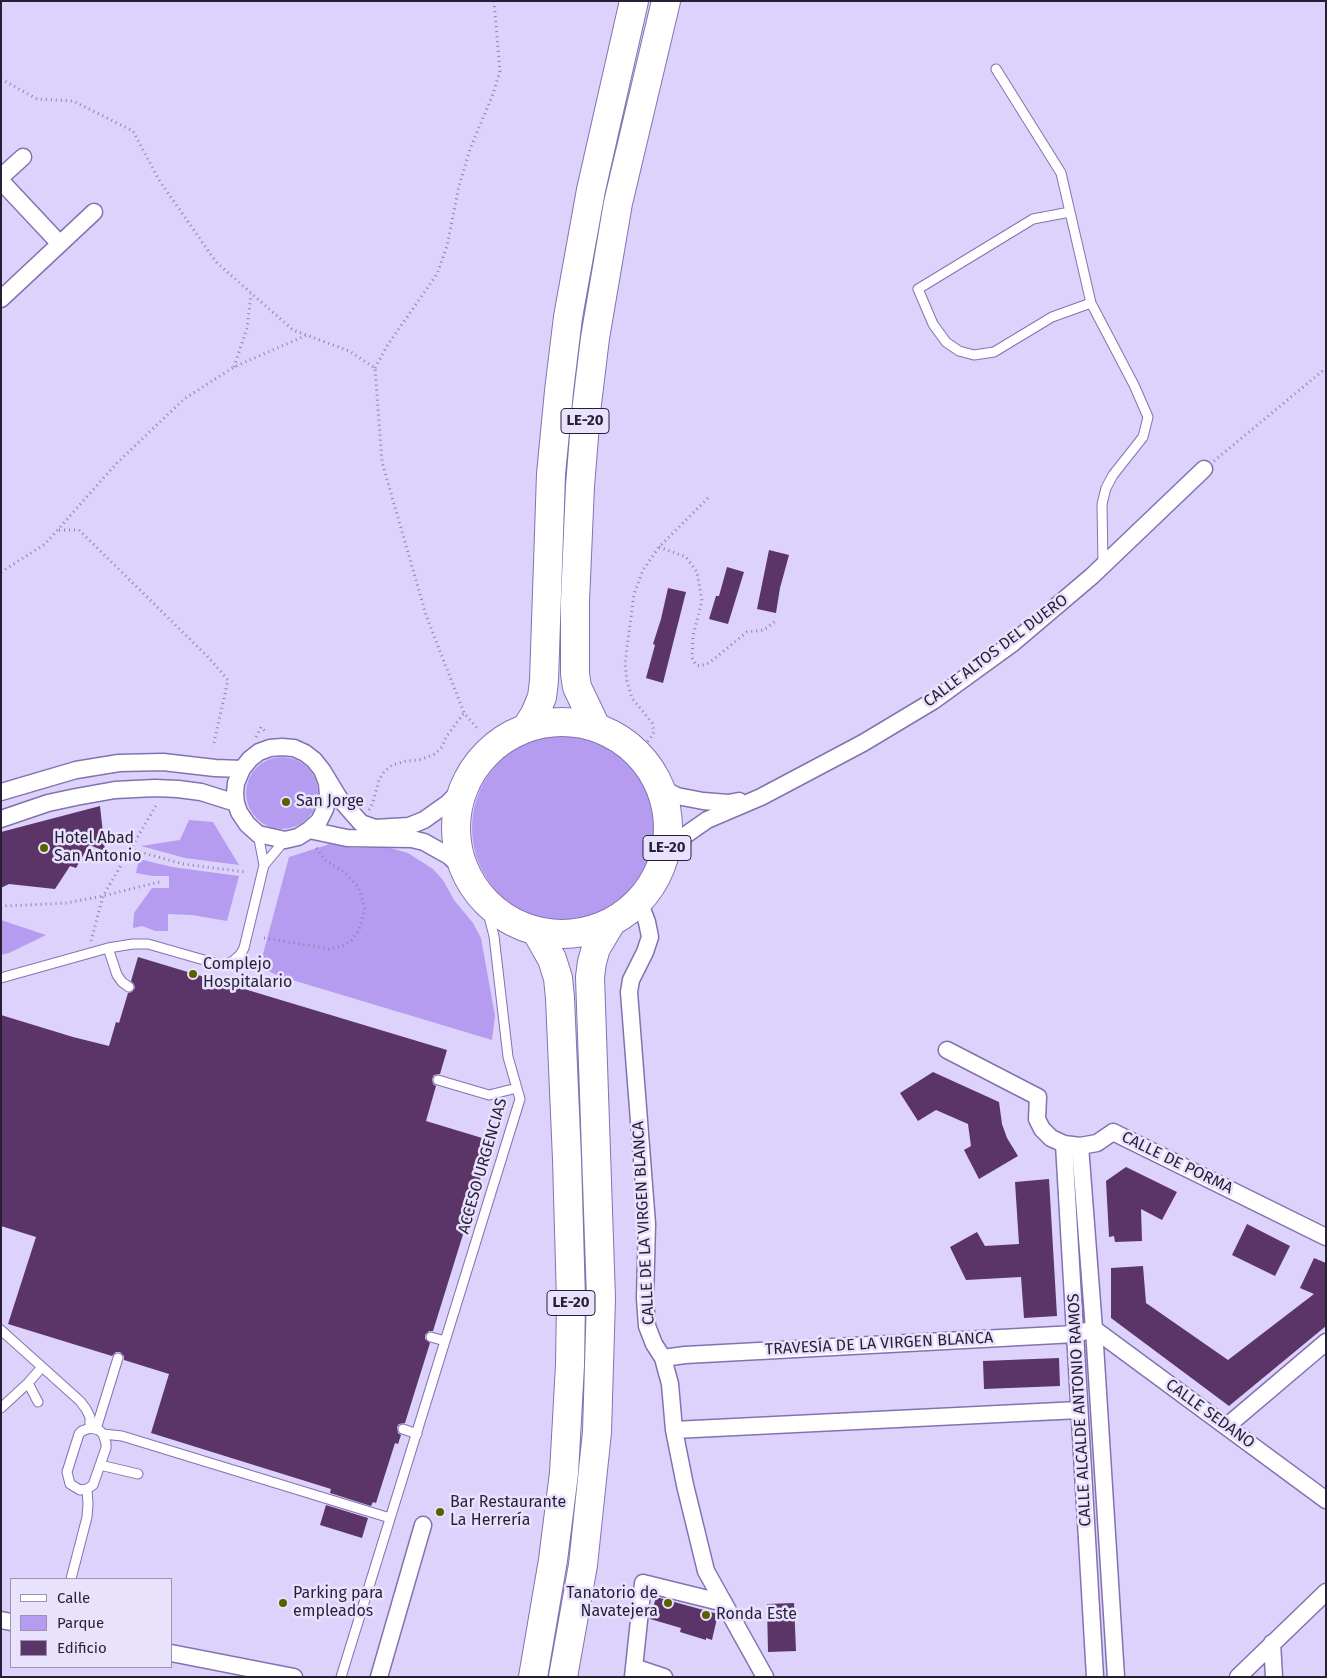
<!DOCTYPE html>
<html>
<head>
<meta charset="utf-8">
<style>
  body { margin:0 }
  #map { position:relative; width:1327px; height:1678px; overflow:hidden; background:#ddd2fb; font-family:"Fira Sans",sans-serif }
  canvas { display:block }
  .frame { position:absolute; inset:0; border:2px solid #271f38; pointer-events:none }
  .legend { position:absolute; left:10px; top:1578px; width:162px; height:90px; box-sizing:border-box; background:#e8e2fd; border:1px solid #9b94ae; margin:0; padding:6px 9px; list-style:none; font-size:15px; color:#271f38 }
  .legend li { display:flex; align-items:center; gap:10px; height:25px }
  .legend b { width:25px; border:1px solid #9b94ae }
</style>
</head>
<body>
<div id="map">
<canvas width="1327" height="1678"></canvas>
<div class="frame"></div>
<ul class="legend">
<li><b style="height:6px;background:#fff"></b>Calle</li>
<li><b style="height:14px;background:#b59cf0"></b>Parque</li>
<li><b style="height:14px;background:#5b3468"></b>Edificio</li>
</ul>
</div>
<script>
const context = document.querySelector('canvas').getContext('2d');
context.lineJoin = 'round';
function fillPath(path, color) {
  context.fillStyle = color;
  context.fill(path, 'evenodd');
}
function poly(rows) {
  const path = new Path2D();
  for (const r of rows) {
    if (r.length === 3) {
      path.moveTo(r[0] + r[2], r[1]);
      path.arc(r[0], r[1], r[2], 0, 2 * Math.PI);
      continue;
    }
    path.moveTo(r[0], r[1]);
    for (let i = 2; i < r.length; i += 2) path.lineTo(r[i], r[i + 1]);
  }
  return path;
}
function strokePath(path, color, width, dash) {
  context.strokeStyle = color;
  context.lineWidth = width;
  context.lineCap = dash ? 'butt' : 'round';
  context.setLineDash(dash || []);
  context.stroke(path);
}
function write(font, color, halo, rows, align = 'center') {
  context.font = font + ' "Fira Sans",sans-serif';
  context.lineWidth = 5;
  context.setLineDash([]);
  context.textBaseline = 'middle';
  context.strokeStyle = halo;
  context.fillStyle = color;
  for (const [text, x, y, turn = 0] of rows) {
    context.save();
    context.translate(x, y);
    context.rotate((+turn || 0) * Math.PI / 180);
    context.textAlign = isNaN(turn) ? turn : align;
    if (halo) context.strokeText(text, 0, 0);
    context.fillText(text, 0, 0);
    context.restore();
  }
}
fillPath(poly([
  [566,828,94],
  [282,793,36],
  [189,820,213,822,239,865,185,858,141,846,180,840],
  [330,844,353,848,390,848,408,853,433,869,443,880,454,900,473,923,481,938,495,1016,492,1040,279,976,268,971,263,954,289,857],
  [139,859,172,867,239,876,227,921,192,915,168,914,168,931,155,931,142,926,133,928,134,913,152,888,169,888,169,876,153,876,136,873],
  [1,920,46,935,9,953,1,955]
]), '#b59cf0');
fillPath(poly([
  [769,550,789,555,780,588,776,613,757,609],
  [727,567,744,572,728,624,709,619,716,596,719,596],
  [668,588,686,592,663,683,646,678,655,645,653,644,661,619],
  [100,806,105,851,89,845,76,868,70,866,55,889,9,884,1,888,1,832],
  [138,957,447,1050,440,1074,434,1075,432,1079,433,1084,436,1086,426,1121,492,1141,433,1331,429,1331,425,1335,425,1339,430,1343,405,1423,399,1424,397,1427,398,1433,401,1435,398,1444,395,1443,376,1503,373,1502,371,1506,330,1493,331,1489,151,1433,169,1374,124,1360,124,1356,120,1352,116,1352,112,1356,8,1324,36,1237,1,1226,1,1015,73,1037,109,1046,116,1022,119,1023,128,993,132,992,135,988,134,984,131,981],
  [933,1072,999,1102,1002,1124,1007,1138,1018,1156,979,1179,964,1150,971,1146,968,1124,936,1110,918,1121,900,1093],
  [1126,1167,1177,1192,1162,1220,1141,1209,1142,1241,1115,1242,1114,1236,1109,1237,1106,1181],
  [1049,1179,1057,1316,1024,1318,1021,1277,966,1280,950,1247,977,1232,985,1246,1019,1244,1015,1182],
  [1247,1224,1290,1246,1275,1276,1232,1255],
  [1314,1258,1326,1263,1326,1326,1229,1406,1111,1318,1111,1268,1143,1266,1146,1303,1228,1360,1314,1294,1300,1288],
  [1059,1358,1060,1386,984,1389,983,1361],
  [326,1505,368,1518,362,1538,320,1525],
  [656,1597,718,1614,712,1640,706,1638,706,1640,680,1632,681,1628,650,1619],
  [794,1603,796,1651,768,1652,767,1604]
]), '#5b3468');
const service = poly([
  [996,69,1061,173,1091,303,1134,385,1148,417,1143,437,1113,475,1106,488,1102,504,1103,566],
  [1070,212,1033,219,918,289,933,324,946,342,959,351,974,355,994,352,1052,317,1091,303],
  [264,865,285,840],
  [108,948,117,975,122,982,129,987],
  [1,978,108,948,133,944,148,944,218,964,226,964,233,961,240,955,244,948,264,865,258,834],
  [438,1080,489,1095,517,1088],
  [1,1330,80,1401,86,1409,90,1417,90,1428],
  [431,1337,445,1341],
  [28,1383,38,1402],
  [1,1408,28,1383,42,1367],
  [90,1428,99,1430,103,1434,106,1443,106,1448,93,1485,87,1489,80,1490,70,1484,67,1472,79,1434,82,1431,90,1428],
  [96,1429,118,1358],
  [403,1429,417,1434],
  [103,1434,122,1436,390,1518],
  [100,1465,138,1474],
  [71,1579,87,1517,88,1504,87,1489],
  [341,1677,520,1099,508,1057,494,936,485,901]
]);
const minor = poly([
  [1,177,23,157],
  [1,181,60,244],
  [1,299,94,212],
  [322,770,327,783,328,796,325,809,319,821,309,830,298,837,285,840,258,834,247,824,239,812,236,803,235,793,236,783,242,769,250,759,259,752,270,748,282,747,294,748,305,753,314,760,322,770,339,798,361,823,375,828,409,826,424,820,448,803,464,787],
  [661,788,677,796,703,801,728,803,739,801],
  [1,792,76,770,119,763,163,762,215,768,242,769],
  [1,819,48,803,76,797,115,790,155,788,178,789,201,792,236,803],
  [309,830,347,838,412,839,424,842,449,856,464,870],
  [667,848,707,820,761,797,863,743,933,701,1013,643,1092,576,1204,469],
  [639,901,647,922,650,937,645,952,631,980,629,992,647,1224,645,1298,647,1326,654,1344,663,1358,670,1384,674,1430,685,1485,706,1571,765,1677],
  [947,1050,1038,1097,1037,1119,1042,1129,1051,1138,1064,1144,1080,1146,1097,1143,1113,1132,1326,1237],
  [1064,1144,1095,1677],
  [1080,1146,1094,1329,1116,1677],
  [663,1358,685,1355,1075,1334,1094,1329,1326,1500],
  [1227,1426,1326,1342],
  [674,1430,1079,1410],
  [1,1620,11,1622],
  [1272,1643,1274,1677],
  [171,1653,294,1677],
  [634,1667,664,1677],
  [379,1677,423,1525],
  [633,1677,643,1583,724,1603],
  [1238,1677,1326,1592]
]);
const trunk = poly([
  [562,828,106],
  [596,727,577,687,575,674,575,601,580,486,586,412,595,338,618,203,666,1],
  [526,728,535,714,542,697,544,681,551,474,559,391,568,317,591,190,634,1],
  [533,1677,553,1560,564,1473,570,1365,571,1300,567,1159,560,998,558,978,552,959,536,931],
  [563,1677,583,1565,597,1432,601,1298,590,977,592,962,596,948,611,923]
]);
strokePath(service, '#8472b0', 11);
strokePath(minor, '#8472b0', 19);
strokePath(trunk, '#8472b0', 30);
strokePath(poly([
  [1,79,37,99,73,101,133,131,159,180,216,262,293,330,349,351,375,368,382,462,426,615,464,713,478,729],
  [234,367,247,328,251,294],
  [375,368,387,346,437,274,447,246,459,186,470,149,493,94,500,71,494,1],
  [1214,461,1326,368],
  [59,530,79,530,209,658,228,680,213,747],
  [659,547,686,557,697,572,702,601,693,636,692,658,696,665,700,666,709,663,747,632,764,630,777,620],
  [1,572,45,544,117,463,184,399,234,367,307,335],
  [256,737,261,727,267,733],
  [637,752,650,739,654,732,652,723,632,698,627,681,625,663,634,594,643,570,659,547,709,497],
  [369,810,373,802,379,780,384,772,392,765,406,761,419,760,435,754,442,747,446,737,464,713],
  [130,849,183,864,246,872],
  [1,908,6,906,66,903,103,896,163,881],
  [264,938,330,949,342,946,352,940,359,930,365,909,359,888,344,872,325,860,315,846],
  [91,941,103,896,157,804]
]), '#8d83a5', 3, [1, 4]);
strokePath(service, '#fff', 9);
strokePath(minor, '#fff', 16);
strokePath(trunk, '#fff', 28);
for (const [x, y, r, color] of [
  [286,802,5,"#566100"],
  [44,848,5,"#566100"],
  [193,974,5,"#566100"],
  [440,1512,5,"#566100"],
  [283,1603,5,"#566100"],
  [668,1603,5,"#566100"],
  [706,1615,5,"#566100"]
]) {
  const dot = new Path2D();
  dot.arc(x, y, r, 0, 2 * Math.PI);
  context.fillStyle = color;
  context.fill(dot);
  strokePath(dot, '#e8e2fd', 2);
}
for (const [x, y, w] of [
  [585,421,48],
  [667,848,48],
  [571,1303,48]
]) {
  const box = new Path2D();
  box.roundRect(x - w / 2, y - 12.5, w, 25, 4);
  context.fillStyle = '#e8e2fd';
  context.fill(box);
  strokePath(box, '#271f38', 1);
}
write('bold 15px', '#271f38', null, [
  ["LE-20",585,421],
  ["LE-20",667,848],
  ["LE-20",571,1303]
]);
write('16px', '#271f38', '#e8e2fd', [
  ["CALLE ALTOS DEL DUERO",996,651,-37],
  ["CALLE DE PORMA",1177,1163,26],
  ["ACCESO URGENCIAS",483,1166,-74],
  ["CALLE DE LA VIRGEN BLANCA",644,1223,-93],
  ["TRAVESÍA DE LA VIRGEN BLANCA",879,1344,-3],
  ["CALLE ALCALDE ANTONIO RAMOS",1080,1410,-93],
  ["CALLE SEDANO",1210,1414,36]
]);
write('16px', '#271f38', '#e8e2fd', [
  ["San Jorge",296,802],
  ["Hotel Abad",54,839],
  ["San Antonio",54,857],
  ["Complejo",203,965],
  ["Hospitalario",203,983],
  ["Bar Restaurante",450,1503],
  ["La Herrería",450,1521],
  ["Parking para",293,1594],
  ["empleados",293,1612],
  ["Tanatorio de",658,1594,"right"],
  ["Navatejera",658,1612,"right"],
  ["Ronda Este",716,1615]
], 'left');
</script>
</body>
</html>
